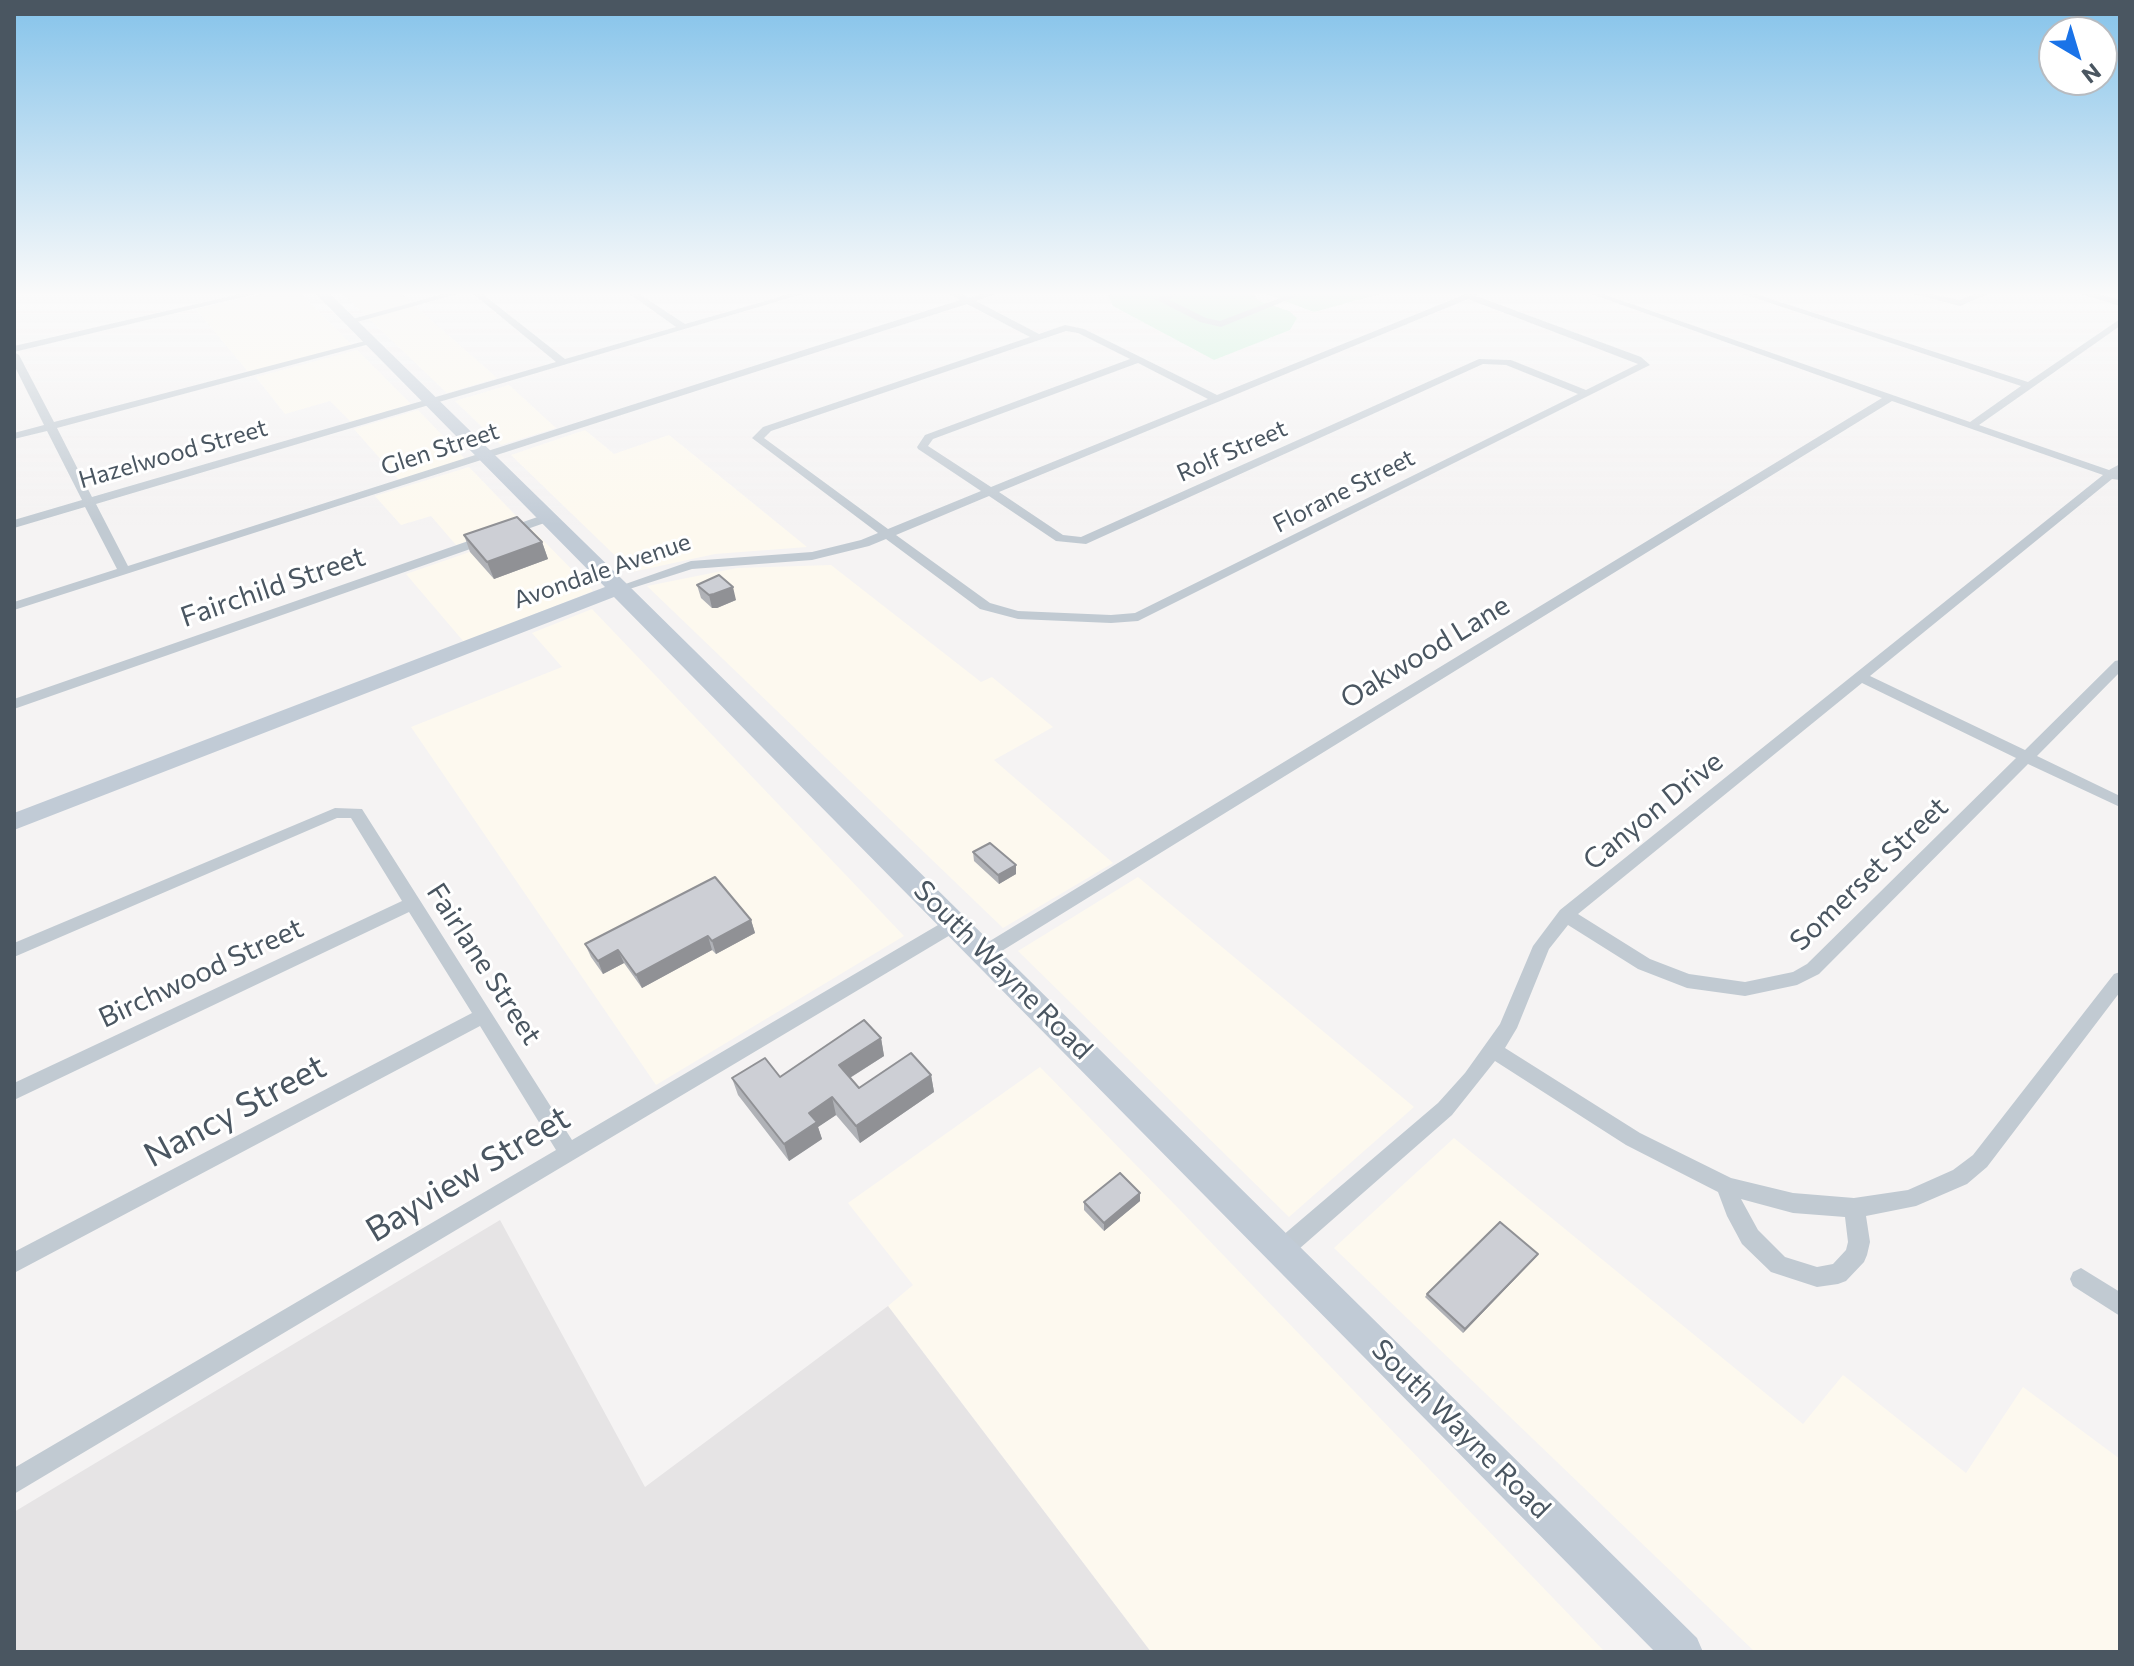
<!DOCTYPE html>
<html>
<head>
<meta charset="utf-8">
<style>
  body { margin:0 }
  #map { position:relative; width:2134px; height:1666px; overflow:hidden; background:#f5f3f3; font-family:Commissioner,sans-serif }
  canvas { display:block }
  .frame { position:absolute; inset:0; border:16px solid #4a5661; pointer-events:none }
  .north { position:absolute; left:2038px; top:16px; width:80px; height:80px; box-sizing:border-box; background:#fff; border:2px solid #b7bbc0; border-radius:50%; rotate:142deg; font-size:22px; font-weight:700; line-height:32px; text-align:center; color:#4a5661 }
  .north::after { content:''; display:block; margin:auto; width:28px; height:36px; background:#1a73e8; clip-path:polygon(50% 0,100% 100%,50% 72%,0 100%) }
</style>
</head>
<body>
<div id="map">
<canvas width="2134" height="1666"></canvas>
<div class="frame"></div>
<div class="north">N</div>
</div>
<script>
const context = document.querySelector('canvas').getContext('2d');
context.lineJoin = 'round';
function fillPath(path, color) {
  context.fillStyle = color;
  context.fill(path, 'evenodd');
}
function poly(rows) {
  const path = new Path2D();
  for (const r of rows) {
    path.moveTo(r[0], r[1]);
    for (let i = 2; i < r.length; i += 2) path.lineTo(r[i], r[i + 1]);
  }
  return path;
}
function strokePath(path, color, width, dash) {
  context.strokeStyle = color;
  context.lineWidth = width;
  context.lineCap = dash ? 'butt' : 'round';
  context.setLineDash(dash || []);
  context.stroke(path);
}
function write(font, color, halo, rows, align = 'center') {
  context.font = font + ' Commissioner,sans-serif';
  context.lineWidth = 6;
  context.setLineDash([]);
  context.textBaseline = 'middle';
  context.strokeStyle = halo;
  context.fillStyle = color;
  for (const [text, x, y, turn = 0] of rows) {
    context.save();
    context.translate(x, y);
    context.rotate((+turn || 0) * Math.PI / 180);
    context.textAlign = isNaN(turn) ? turn : align;
    if (halo) context.strokeText(text, 0, 0);
    context.fillText(text, 0, 0);
    context.restore();
  }
}
fillPath(poly([
  [272,292,299,292,352,345,249,373,196,309],
  [341,292,399,292,497,378,447,393],
  [357,350,411,404,351,422,330,401,285,414,256,377],
  [509,385,556,428,501,445,455,401],
  [418,410,465,459,399,480,354,429],
  [585,430,614,454,669,435,807,547,715,554,632,572,511,455],
  [469,467,522,522,456,545,431,516,401,525,375,496],
  [533,530,593,591,464,642,406,574],
  [831,565,981,682,992,677,1053,727,994,760,1113,863,1003,928,647,586,737,568],
  [592,609,904,936,656,1085,411,727,562,667,532,633],
  [1138,877,1414,1107,1289,1217,1018,951],
  [1040,1067,1177,1207,1605,1652,1151,1652,888,1306,913,1285,848,1203],
  [1454,1138,1803,1424,1843,1375,1966,1473,2023,1387,2120,1459,2120,1652,1755,1652,1334,1248]
]), '#fdf9ef');
fillPath(poly([
  [500,1220,645,1487,888,1306,1151,1652,14,1652,14,1512]
]), '#e6e4e5');
fillPath(poly([
  [1116,292,1251,292,1259,301,1289,311,1297,318,1290,330,1214,360,1113,306,1108,296],
  [1261,292,1387,292,1314,312]
]), '#c3f1d5');
fillPath(poly([
  [249,292,263,292,14,352,14,346,249,292],
  [451,292,464,292,350,324,345,321,451,292],
  [471,292,480,292,565,359,676,327,627,292,636,292,685,324,797,292,809,292,96,504,128,566,960,300,947,292,957,292,969,298,988,292,1000,292,976,301,1039,334,1065,325,1084,329,1217,395,1471,292,1478,292,1476,296,1641,357,1650,365,1138,621,1111,623,1018,619,980,609,886,539,869,546,812,560,692,569,620,592,614,588,691,561,812,552,861,540,878,533,752,438,763,427,1030,337,967,304,14,610,14,602,117,569,85,507,14,528,14,520,82,500,47,431,14,439,14,433,44,425,14,365,14,352,19,355,54,422,369,340,377,342,57,428,92,497,556,362,471,292],
  [1468,299,1638,364,1586,390,1511,360,1479,359,1081,537,1063,535,999,492,1468,299],
  [1066,331,1078,333,1130,359,925,435,917,447,918,449,981,491,888,529,764,438,771,431,1066,331],
  [1138,363,1208,399,991,487,928,446,933,439,1138,363],
  [1483,364,1506,365,1578,394,1135,613,1111,615,1018,611,990,603,896,535,989,496,1056,541,1086,544,1483,364],
  [1173,292,1185,292,1168,299,1206,318,1220,321,1296,292,1307,292,1221,327,1200,322,1155,299,1173,292],
  [1586,292,1597,292,1970,422,2021,386,1737,292,1749,292,2028,382,2120,319,2120,326,1979,425,2109,470,2120,464,2120,480,2112,479,1870,676,2025,750,2115,661,2120,660,2120,672,2037,756,2120,796,2120,807,2028,764,1819,974,1797,985,1745,996,1687,988,1638,969,1568,925,1549,949,1517,1028,1505,1048,1640,1133,1731,1178,1793,1193,1854,1198,1908,1190,1953,1170,1973,1155,2114,974,2120,972,2120,992,1987,1167,1967,1184,1916,1206,1866,1216,1870,1242,1867,1255,1864,1262,1846,1281,1838,1284,1817,1287,1771,1272,1742,1244,1727,1216,1718,1192,1626,1145,1495,1061,1452,1115,1291,1256,1283,1259,1275,1256,1272,1249,1275,1242,1438,1103,1465,1073,1500,1024,1533,946,1560,910,2103,475,1892,401,992,957,980,957,977,952,980,947,1882,398,1586,292],
  [1862,683,2016,758,1807,964,1793,972,1745,982,1689,974,1650,959,1578,914,1862,683],
  [1741,1199,1793,1213,1845,1217,1848,1242,1846,1250,1833,1264,1817,1267,1785,1257,1758,1230,1741,1199],
  [1906,292,1920,292,1959,300,1981,292,1992,292,1960,306,1906,292],
  [2075,292,2088,292,2120,300,2120,306,2075,292],
  [549,513,553,514,553,520,14,709,14,699,549,513],
  [335,808,362,809,572,1140,950,918,956,916,962,918,965,923,962,928,14,1494,14,1468,556,1150,480,1026,14,1273,14,1252,472,1013,409,912,14,1100,14,1083,402,901,351,818,337,818,14,957,14,943,335,808],
  [2081,1268,2120,1292,2120,1316,2073,1286,2070,1279,2073,1272,2081,1268]
]), '#c1cad2');
fillPath(poly([
  [314,292,328,292,627,584,1697,1638,1703,1652,1655,1652,614,597,14,830,14,813,605,587,314,292]
]), '#c1cbd6');
fillPath(poly([
  [464,535,542,542,548,559,494,579,470,552],
  [697,585,736,600,717,608,712,608,701,598],
  [973,852,1016,865,1016,874,999,884,974,861],
  [751,920,755,933,716,954,712,950,642,988,624,963,603,974,591,957,585,944],
  [881,1038,884,1056,850,1078,859,1088,931,1075,934,1092,860,1143,836,1115,818,1127,822,1139,789,1161,738,1095,732,1078,780,1077],
  [1140,1201,1104,1231,1084,1210,1084,1202],
  [1535,1258,1463,1333,1425,1297,1427,1294]
]), '#b0b2b7');
fillPath(poly([
  [542,542,548,559,494,579,487,562],
  [733,587,736,600,717,608,712,608,709,595],
  [1016,865,1016,874,999,884,998,875],
  [751,920,755,933,716,954,712,941],
  [708,936,712,950,642,988,636,975],
  [618,950,624,963,603,974,598,961],
  [881,1038,884,1056,843,1082,839,1065],
  [931,1075,934,1092,860,1143,856,1126],
  [832,1097,836,1115,818,1127,822,1139,789,1161,784,1144,809,1113],
  [1140,1193,1140,1201,1104,1231,1104,1223],
  [1538,1254,1535,1258,1463,1333,1465,1329]
]), '#909195');
const building = poly([
  [517,517,542,542,487,562,464,535,517,517],
  [719,575,733,587,714,594,709,595,697,585,719,575],
  [990,843,1016,865,998,875,973,852,990,843],
  [715,877,751,920,712,941,708,936,636,975,618,950,598,961,585,944,715,877],
  [864,1020,881,1038,839,1065,859,1088,911,1053,931,1075,856,1126,832,1097,809,1113,817,1122,784,1144,732,1078,765,1058,780,1077,864,1020],
  [1120,1173,1140,1193,1104,1223,1084,1202,1120,1173],
  [1500,1222,1538,1254,1465,1329,1427,1294,1500,1222]
]);
fillPath(building, '#cdcfd5');
strokePath(building, '#909195', 2);
const sky = context.createLinearGradient(0, 0, 0, 525);
sky.addColorStop(0, '#85c3ea');
sky.addColorStop(0.56, '#fafafa');
sky.addColorStop(1, '#fafafa00');
context.fillStyle = sky;
context.fillRect(0, 0, 2134, 525);
write('24px', '#4a5661', '#fff', [
  ["Glen Street",440,449,-18],
  ["Rolf Street",1232,451,-24],
  ["Hazelwood Street",173,454,-16],
  ["Florane Street",1344,491,-27],
  ["Avondale Avenue",602,571,-19]
]);
write('28px', '#4a5661', '#fff', [
  ["Fairchild Street",273,587,-19],
  ["Oakwood Lane",1425,652,-31],
  ["Canyon Drive",1653,811,-39],
  ["Somerset Street",1869,874,-44],
  ["Fairlane Street",484,964,57],
  ["South Wayne Road",1003,970,45],
  ["Birchwood Street",201,973,-25],
  ["South Wayne Road",1461,1429,45]
]);
write('34px', '#4a5661', '#fff', [
  ["Nancy Street",235,1111,-28],
  ["Bayview Street",468,1174,-31]
]);
</script>
</body>
</html>
